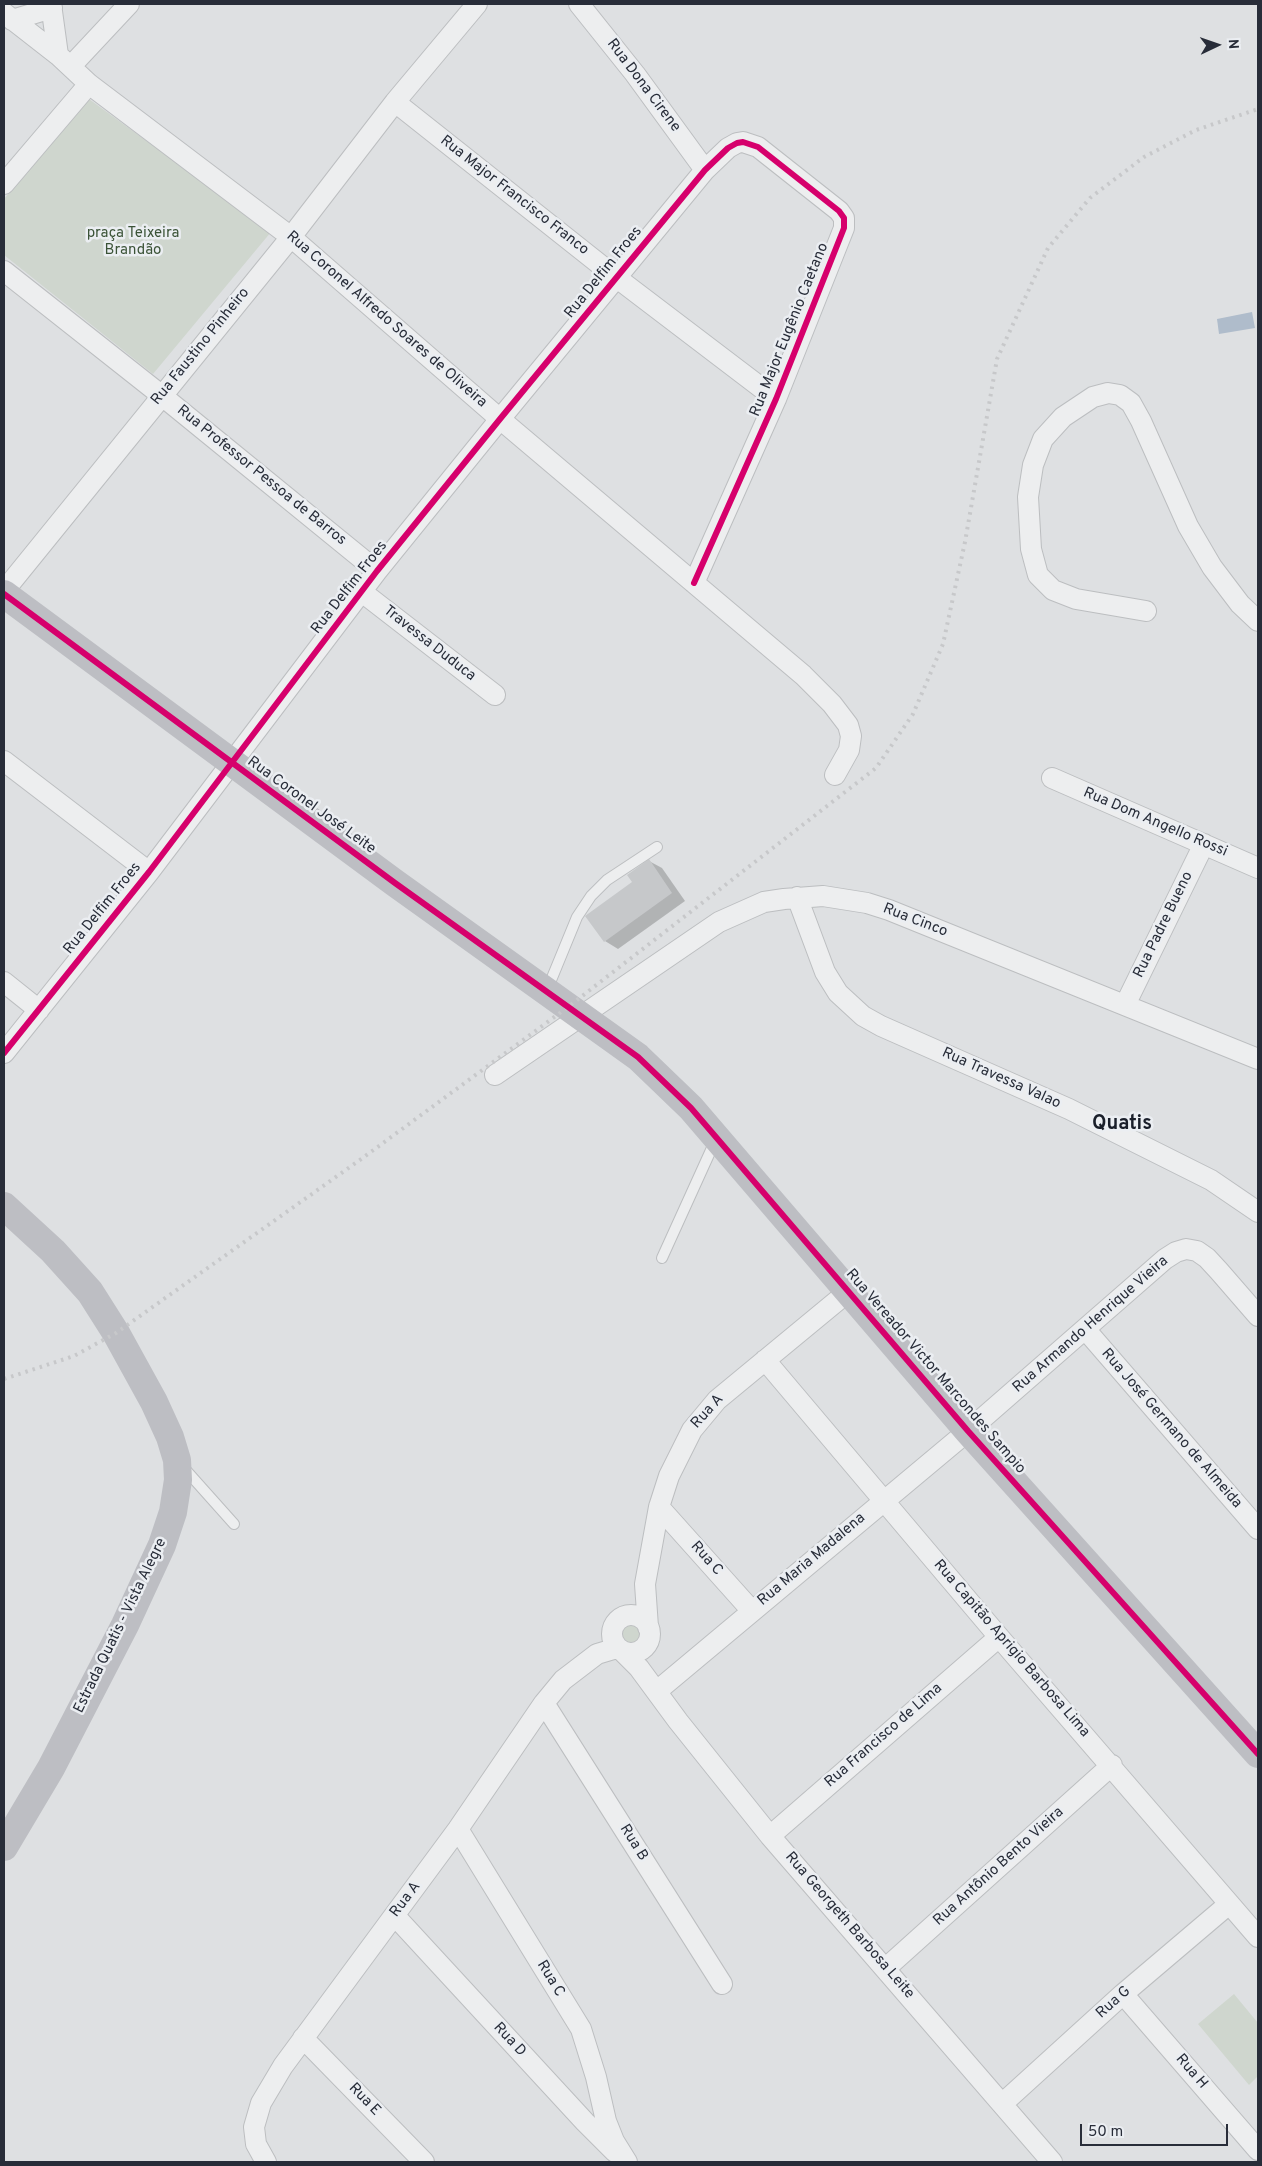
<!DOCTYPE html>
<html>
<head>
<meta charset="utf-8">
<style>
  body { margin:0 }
  #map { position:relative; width:1262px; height:2166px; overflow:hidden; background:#dee0e2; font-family:Overpass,sans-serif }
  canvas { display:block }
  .frame { position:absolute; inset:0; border:5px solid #282d39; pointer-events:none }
  .north { position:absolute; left:1192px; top:20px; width:50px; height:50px; -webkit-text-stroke:4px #ebeef2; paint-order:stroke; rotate:87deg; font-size:14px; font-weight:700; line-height:20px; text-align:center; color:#282d39 }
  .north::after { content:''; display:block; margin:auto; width:18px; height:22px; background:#282d39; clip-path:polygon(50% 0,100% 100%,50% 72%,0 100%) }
  .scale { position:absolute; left:1080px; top:2124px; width:148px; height:22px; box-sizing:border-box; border:2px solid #282d39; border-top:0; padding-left:6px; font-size:15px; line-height:18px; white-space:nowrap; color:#282d39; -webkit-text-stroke:4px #ebeef2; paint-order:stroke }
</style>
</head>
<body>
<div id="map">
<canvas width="1262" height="2166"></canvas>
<div class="frame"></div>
<div class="north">N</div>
<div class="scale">50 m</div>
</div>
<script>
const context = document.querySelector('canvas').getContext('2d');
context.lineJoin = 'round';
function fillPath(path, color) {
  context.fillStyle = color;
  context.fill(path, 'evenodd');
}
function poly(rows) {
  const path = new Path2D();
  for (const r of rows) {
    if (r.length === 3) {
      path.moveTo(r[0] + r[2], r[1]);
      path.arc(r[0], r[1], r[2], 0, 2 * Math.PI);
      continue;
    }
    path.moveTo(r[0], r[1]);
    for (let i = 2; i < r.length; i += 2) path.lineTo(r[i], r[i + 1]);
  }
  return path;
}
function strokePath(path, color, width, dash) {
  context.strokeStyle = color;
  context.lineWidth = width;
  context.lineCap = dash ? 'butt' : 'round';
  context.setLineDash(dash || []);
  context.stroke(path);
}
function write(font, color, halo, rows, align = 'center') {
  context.font = font + ' Overpass,sans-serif';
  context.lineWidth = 5;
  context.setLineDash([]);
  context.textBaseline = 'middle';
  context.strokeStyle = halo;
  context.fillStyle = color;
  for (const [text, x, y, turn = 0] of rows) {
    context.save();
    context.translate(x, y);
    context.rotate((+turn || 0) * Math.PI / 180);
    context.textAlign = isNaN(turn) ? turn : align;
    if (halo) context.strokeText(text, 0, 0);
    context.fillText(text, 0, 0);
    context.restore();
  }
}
fillPath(poly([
  [89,99,271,232,153,374,4,255,4,199],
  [631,1634,16],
  [1234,1994,1258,2023,1258,2076,1249,2085,1198,2024]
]), '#cfd6ce');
fillPath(poly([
  [1252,312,1255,328,1219,334,1217,319]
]), '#afbccb');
fillPath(poly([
  [649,861,662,868,685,901,618,949,605,941,634,882]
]), '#0003');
fillPath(poly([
  [649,859,672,893,604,942,585,916,632,882,627,875]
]), '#c6c8ca');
const lane = poly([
  [547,990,577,917,591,896,607,880,657,847],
  [662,1258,716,1139],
  [184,1468,234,1524]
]);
const street = poly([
  [51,4,58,55],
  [579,4,635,74,705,170],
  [4,13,58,55,89,84,291,237,500,419,803,675,832,704,848,725,851,736,849,750,835,775],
  [12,20,52,8],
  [71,66,129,4],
  [395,102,617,278,776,399],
  [4,184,89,84],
  [4,271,161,395,377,571],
  [4,591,291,237,395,102,477,4],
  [362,592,495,695],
  [1146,611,1076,599,1053,590,1038,575,1031,549,1028,497,1033,465,1043,439,1063,417,1093,397,1108,393,1120,395,1131,403,1141,421,1188,526,1212,567,1240,604,1258,621],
  [4,761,149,872],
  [1052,778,1258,868],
  [797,897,825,972,838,993,863,1016,881,1026,1069,1109,1211,1180,1258,1212],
  [4,982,39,1010],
  [1125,1005,1204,844],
  [4,1053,149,872,377,571,500,419,705,170,728,148,737,143,743,142,758,147,839,211,844,218,844,228,776,399,694,583],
  [495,1075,719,922,764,902,784,899,823,896,867,903,889,910,1258,1059],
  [1085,1329,1258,1529],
  [765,1360,999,1637,1258,1937],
  [659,1507,752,1611],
  [631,1634,19],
  [648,1627,645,1584,659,1507,669,1476,692,1430,717,1400,849,1291],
  [622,1651,639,1668,678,1721,770,1836,1052,2162],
  [657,1691,968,1431,1165,1259,1176,1252,1186,1249,1197,1251,1207,1258,1219,1271,1258,1316],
  [544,1703,722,1984],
  [458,1829,581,2029,596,2077,606,2121,614,2141,627,2162],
  [770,1836,999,1637],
  [395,1916,585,2122,615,2152],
  [886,1968,1112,1765],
  [1123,1994,1258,2150],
  [303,2038,424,2162],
  [1002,2104,1123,1994,1229,1904],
  [266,2162,256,2144,254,2127,261,2103,283,2066,458,1829,544,1703,563,1680,597,1654,617,1648]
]);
strokePath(lane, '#bcbec0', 12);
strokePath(street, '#bcbec0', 22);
strokePath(lane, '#edeeef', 10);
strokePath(street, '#edeeef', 20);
strokePath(poly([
  [4,594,395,883,638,1057,664,1082,691,1108,968,1431,1258,1754],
  [4,1206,53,1251,90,1292,116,1333,154,1402,170,1437,177,1460,178,1480,173,1512,162,1545,125,1625,51,1768,4,1847]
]), '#bdbec3', 28);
strokePath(poly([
  [4,1379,74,1356,116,1333,364,1157,568,1007,876,768,913,714,943,644,965,542,997,359,1048,248,1090,198,1144,157,1196,130,1258,109]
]), '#c7c8ca', 4, [2.5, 5]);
strokePath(poly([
  [4,594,395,883,638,1057,664,1082,691,1108,968,1431,1258,1754],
  [4,1053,149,872,377,571,500,419,705,170,728,148,737,143,743,142,758,147,839,211,844,218,844,228,776,399,694,583]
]), '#d6006c', 6);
write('15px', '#282d39', '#ebeef2', [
  ["Rua Dona Cirene",643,86,53],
  ["Rua Major Francisco Franco",514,196,38],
  ["Rua Delfim Froes",604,273,-51],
  ["Rua Coronel Alfredo Soares de Oliveira",386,320,41],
  ["Rua Major Eugênio Caetano",790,330,-68],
  ["Rua Faustino Pinheiro",201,347,-51],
  ["Rua Professor Pessoa de Barros",261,476,39],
  ["Rua Delfim Froes",350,588,-52],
  ["Travessa Duduca",429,644,38],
  ["Rua Coronel José Leite",311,806,36],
  ["Rua Dom Angello Rossi",1155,823,23],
  ["Rua Delfim Froes",103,909,-51],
  ["Rua Cinco",915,921,21],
  ["Rua Padre Bueno",1164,925,-64],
  ["Rua Travessa Valao",1001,1079,24],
  ["Rua Armando Henrique Vieira",1091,1325,-41],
  ["Rua Vereador Victor Marcondes Sampio",935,1372,49],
  ["Rua A",708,1412,-48],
  ["Rua José Germano de Almeida",1171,1429,49],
  ["Rua C",706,1559,48],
  ["Rua Maria Madalena",812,1560,-40],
  ["Estrada Quatis - Vista Alegre",121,1626,-64],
  ["Rua Capitão Aprigio Barbosa Lima",1011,1649,49],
  ["Rua Francisco de Lima",884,1736,-41],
  ["Rua B",633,1843,58],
  ["Rua Antônio Bento Vieira",999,1867,-42],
  ["Rua A",406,1900,-53],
  ["Rua Georgeth Barbosa Leite",849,1926,49],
  ["Rua C",550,1979,59],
  ["Rua G",1114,2003,-42],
  ["Rua D",509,2040,47],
  ["Rua H",1191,2072,49],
  ["Rua E",364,2100,46]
]);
write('15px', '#3b5337', '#ebeef2', [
  ["praça Teixeira",133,234],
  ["Brandão",133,251]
]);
write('bold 20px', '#1a1f2a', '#ebeef2', [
  ["Quatis",1122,1125]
]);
</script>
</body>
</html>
